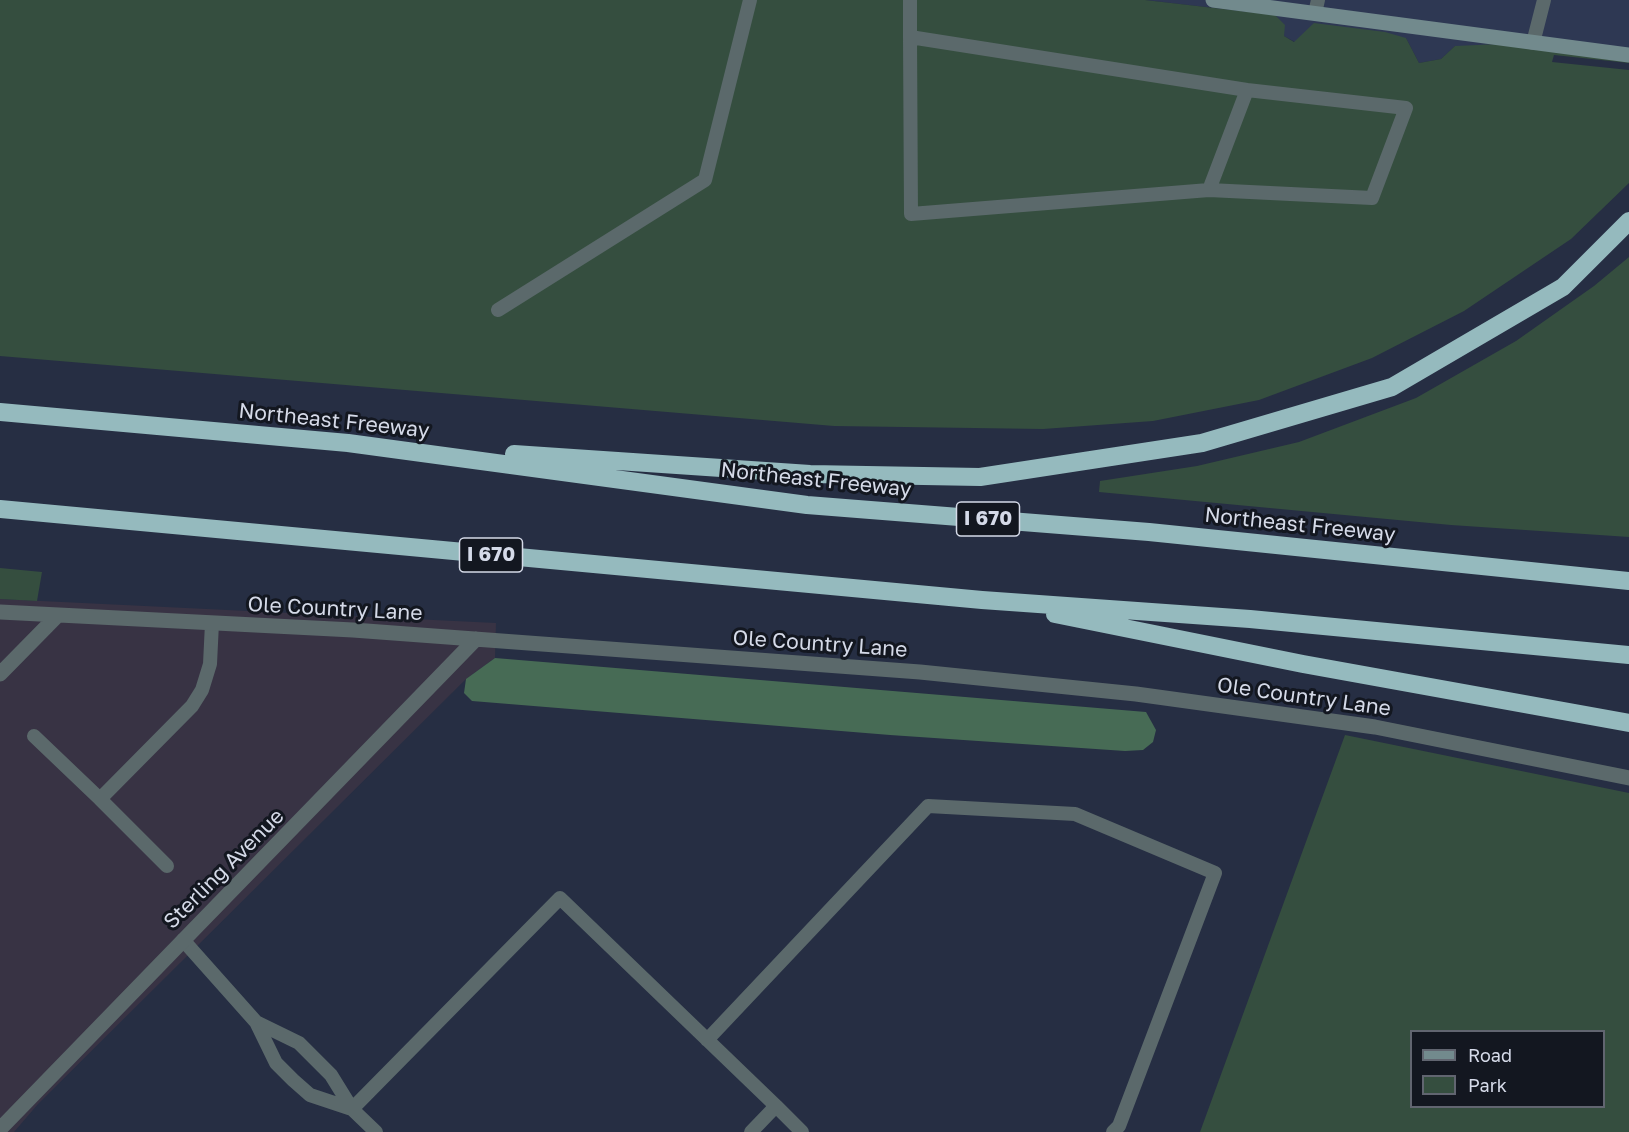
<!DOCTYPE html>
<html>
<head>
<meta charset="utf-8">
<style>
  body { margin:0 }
  #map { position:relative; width:1629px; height:1132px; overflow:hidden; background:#262e43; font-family:"Golos Text",sans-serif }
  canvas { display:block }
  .legend { position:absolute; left:1410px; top:1030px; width:195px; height:78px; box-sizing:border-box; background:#131720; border:2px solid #616570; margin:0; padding:8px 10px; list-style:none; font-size:18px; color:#d5dae8 }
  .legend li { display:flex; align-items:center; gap:12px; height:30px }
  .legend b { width:30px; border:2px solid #616570 }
</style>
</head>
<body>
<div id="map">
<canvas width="1629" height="1132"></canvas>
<ul class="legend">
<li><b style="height:8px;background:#728a8d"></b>Road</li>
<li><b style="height:16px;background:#354e3f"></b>Park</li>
</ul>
</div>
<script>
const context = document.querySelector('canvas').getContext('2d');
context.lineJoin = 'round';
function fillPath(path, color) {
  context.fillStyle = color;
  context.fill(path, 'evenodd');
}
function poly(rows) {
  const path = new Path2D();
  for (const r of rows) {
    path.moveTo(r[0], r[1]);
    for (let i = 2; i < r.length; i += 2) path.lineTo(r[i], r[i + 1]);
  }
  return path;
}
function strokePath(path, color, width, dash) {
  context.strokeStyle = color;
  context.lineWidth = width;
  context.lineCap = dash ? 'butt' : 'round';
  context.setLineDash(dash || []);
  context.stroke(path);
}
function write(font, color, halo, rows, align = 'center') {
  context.font = font + ' "Golos Text",sans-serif';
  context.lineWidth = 6;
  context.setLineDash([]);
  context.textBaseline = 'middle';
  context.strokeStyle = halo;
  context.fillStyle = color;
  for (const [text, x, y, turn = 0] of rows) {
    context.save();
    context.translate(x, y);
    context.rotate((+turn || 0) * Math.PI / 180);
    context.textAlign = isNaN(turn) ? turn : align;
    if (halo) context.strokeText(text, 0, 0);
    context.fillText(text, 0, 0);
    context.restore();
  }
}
fillPath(poly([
  [1145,0,1629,0,1629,56,1455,46,1441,59,1419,63,1406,38,1295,42,1284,36,1275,15]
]), '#2e3853');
fillPath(poly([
  [0,599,496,623,495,658,466,679,38,1104,14,1132,0,1132]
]), '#383344');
fillPath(poly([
  [0,0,1145,0,1275,15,1285,25,1284,36,1294,42,1314,23,1385,32,1406,38,1419,63,1441,59,1455,46,1500,44,1629,56,1629,63,1554,55,1552,62,1629,70,1629,183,1571,239,1464,311,1372,358,1259,400,1153,421,1043,429,834,426,0,356],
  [1629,257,1629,537,1451,525,1099,492,1100,481,1197,466,1299,442,1416,398,1516,341,1594,286],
  [0,568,42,572,37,601,0,599],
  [1345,735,1629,793,1629,1132,1200,1132],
  [1412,1032,1604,1032,1604,1106,1412,1106]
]), '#354e3f');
fillPath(poly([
  [495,658,1146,712,1156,730,1153,742,1143,750,1125,751,890,735,472,701,464,693,466,679]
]), '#476b55');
strokePath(poly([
  [910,0,910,37,911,214,1209,190,1247,90,910,37],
  [1315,13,1318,0],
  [1533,43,1544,0],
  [1209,190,1372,198,1406,108,1247,90],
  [498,310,705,180,750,0],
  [34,736,100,799],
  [167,866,100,799,192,706,202,690,210,664,212,623],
  [183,940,256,1022,276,1063,293,1080,310,1095,352,1109],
  [256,1022,299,1043,331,1075,352,1109,376,1132],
  [707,1040,928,806,1075,814,1215,873,1119,1126,1113,1132],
  [776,1106,802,1132],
  [352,1109,560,898,776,1106,751,1132]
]), '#5b696b', 14);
strokePath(poly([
  [0,612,353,630,920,672,1136,694,1375,727,1629,778],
  [0,674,57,616],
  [0,1129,476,639]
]), '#5b696b', 15);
strokePath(poly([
  [1213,0,1629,55]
]), '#728a8d', 15);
strokePath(poly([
  [0,412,348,443,807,505,1149,532,1629,581],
  [514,454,810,474,980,477,1202,443,1392,387,1563,287,1629,221],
  [0,509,982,600,1250,619,1629,655],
  [1055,614,1303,664,1629,723]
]), '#95babe', 18);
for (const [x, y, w] of [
  [988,519,63],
  [491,555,63]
]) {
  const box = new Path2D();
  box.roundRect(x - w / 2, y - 17, w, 34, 4.5);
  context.fillStyle = '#131720';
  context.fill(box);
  strokePath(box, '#d5dae8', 1.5);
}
write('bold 20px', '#d5dae8', null, [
  ["I 670",988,519],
  ["I 670",491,555]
]);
write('21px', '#d5dae8', '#131720', [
  ["Northeast Freeway",334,421,6],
  ["Northeast Freeway",816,480,6],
  ["Northeast Freeway",1300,525,6],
  ["Ole Country Lane",335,609,3],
  ["Ole Country Lane",820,644,4],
  ["Ole Country Lane",1304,697,8],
  ["Sterling Avenue",224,869,-45]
]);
</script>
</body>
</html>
